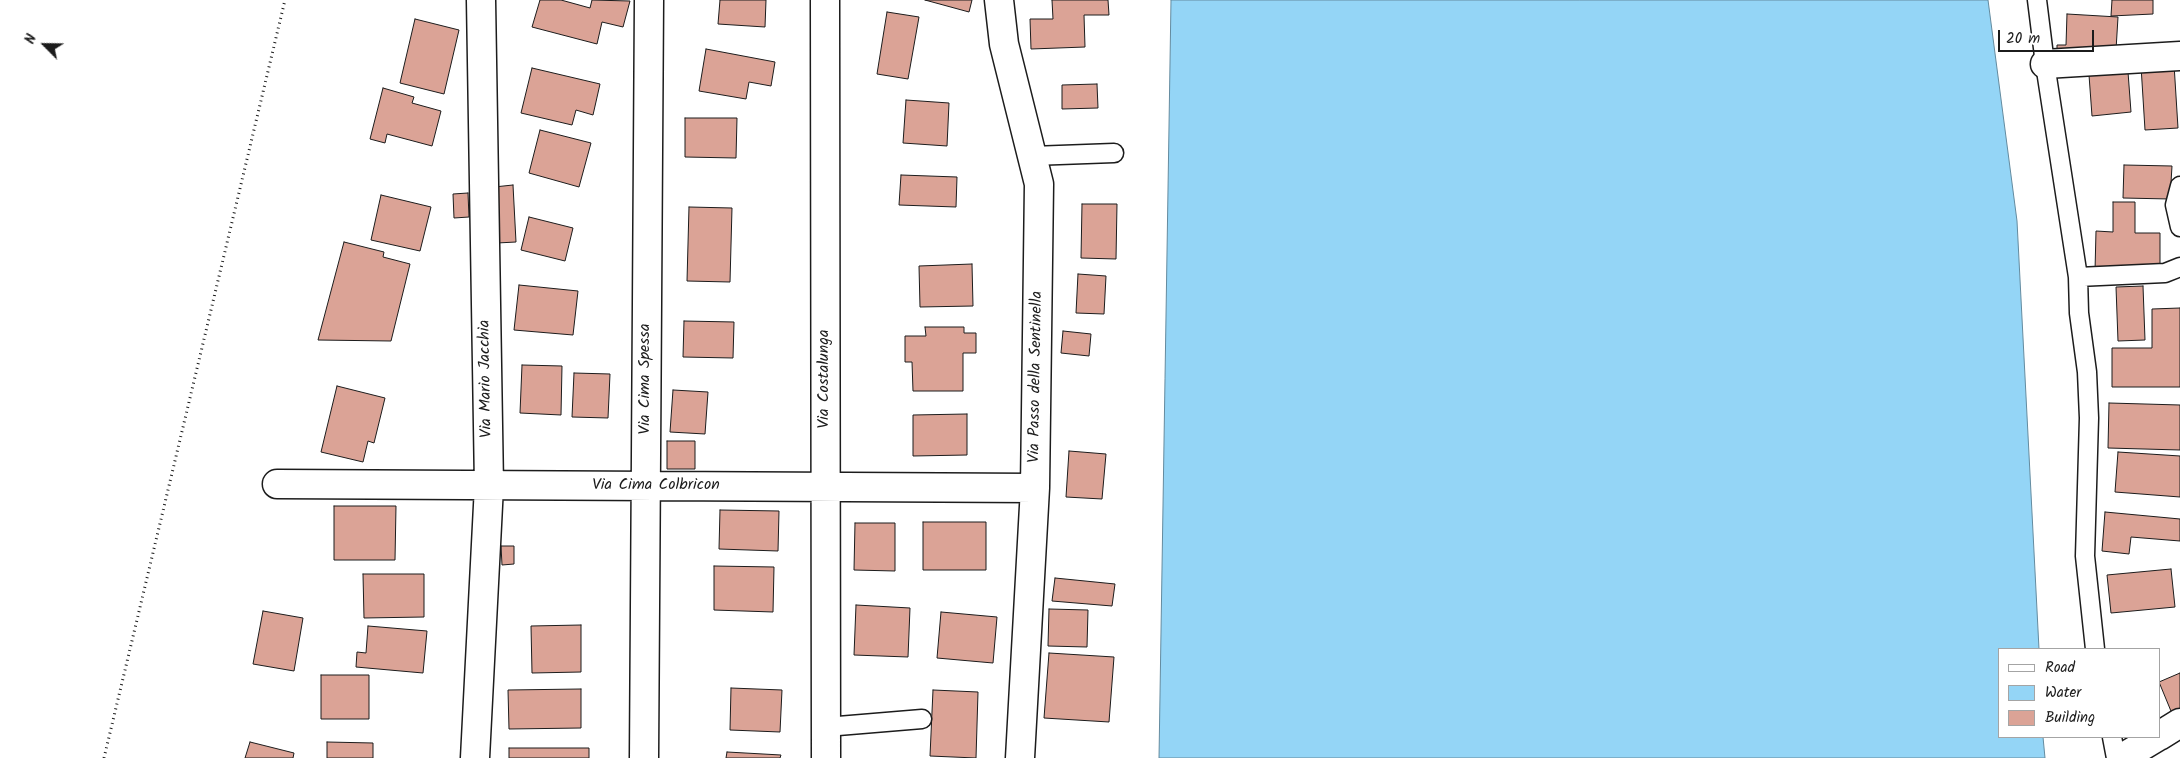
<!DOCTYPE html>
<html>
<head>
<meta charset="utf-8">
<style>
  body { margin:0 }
  #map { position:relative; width:2180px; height:758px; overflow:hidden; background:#fff; font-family:Kalam,sans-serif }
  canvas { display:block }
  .legend { position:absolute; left:1998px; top:648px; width:162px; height:90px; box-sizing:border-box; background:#fff; border:1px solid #a4a4a4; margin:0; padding:6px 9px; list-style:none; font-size:15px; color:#1c1c1c }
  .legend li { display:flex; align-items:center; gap:10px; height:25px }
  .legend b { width:25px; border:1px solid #a4a4a4 }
  .north { position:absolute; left:20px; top:20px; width:50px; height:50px; -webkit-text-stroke:4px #fff; paint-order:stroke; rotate:293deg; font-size:14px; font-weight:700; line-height:20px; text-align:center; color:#1c1c1c }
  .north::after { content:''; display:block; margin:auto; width:18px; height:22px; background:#1c1c1c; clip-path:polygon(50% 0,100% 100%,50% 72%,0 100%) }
  .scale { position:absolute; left:1998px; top:30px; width:96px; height:22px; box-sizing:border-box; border:2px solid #1c1c1c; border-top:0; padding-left:6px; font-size:15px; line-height:18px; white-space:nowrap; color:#1c1c1c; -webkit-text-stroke:4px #fff; paint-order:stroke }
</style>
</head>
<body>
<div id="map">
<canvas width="2180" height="758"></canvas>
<ul class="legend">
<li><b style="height:6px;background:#fff"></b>Road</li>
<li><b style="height:14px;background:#94d5f6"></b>Water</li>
<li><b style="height:14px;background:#dba396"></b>Building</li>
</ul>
<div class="north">N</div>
<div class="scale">20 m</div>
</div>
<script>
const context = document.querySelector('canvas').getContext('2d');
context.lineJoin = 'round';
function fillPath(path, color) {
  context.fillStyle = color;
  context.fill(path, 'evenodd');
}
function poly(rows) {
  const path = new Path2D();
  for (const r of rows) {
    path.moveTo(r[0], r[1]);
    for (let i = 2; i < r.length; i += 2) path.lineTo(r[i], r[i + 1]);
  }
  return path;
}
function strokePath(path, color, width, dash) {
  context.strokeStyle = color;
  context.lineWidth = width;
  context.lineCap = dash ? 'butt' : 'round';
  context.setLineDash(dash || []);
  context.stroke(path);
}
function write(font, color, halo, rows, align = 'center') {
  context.font = font + ' Kalam,sans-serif';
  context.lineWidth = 4.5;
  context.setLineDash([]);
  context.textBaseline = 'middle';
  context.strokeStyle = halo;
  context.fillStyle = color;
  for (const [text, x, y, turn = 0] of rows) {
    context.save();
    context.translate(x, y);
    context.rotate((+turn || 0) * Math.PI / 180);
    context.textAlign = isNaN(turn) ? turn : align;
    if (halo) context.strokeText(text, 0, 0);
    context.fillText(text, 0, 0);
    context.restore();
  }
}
const water = poly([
  [1171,0,1988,0,2017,221,2039,649,1999,649,1999,737,2043,737,2045,758,1159,758,1171,0]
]);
fillPath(water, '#94d5f6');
strokePath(water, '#648b9f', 1);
const building = poly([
  [540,0,561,0,590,8,592,0,630,1,623,27,602,22,597,44,532,27,540,0],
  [720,0,766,0,765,27,718,24,720,0],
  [925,0,972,0,969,12,925,0],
  [1052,0,1108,0,1109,15,1084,15,1085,47,1031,49,1030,19,1053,19,1052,0],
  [2112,0,2153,0,2153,14,2111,16,2112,0],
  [887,12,919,17,908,79,877,74,887,12],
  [2067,14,2118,17,2116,50,2057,57,2057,45,2066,45,2067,14],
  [415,19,459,30,444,94,400,83,415,19],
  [706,49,775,62,771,86,749,82,746,99,699,91,706,49],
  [2174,64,2178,128,2145,130,2141,66,2174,64],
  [532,68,600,84,593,115,576,110,572,125,521,113,532,68],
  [2128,72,2131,112,2092,116,2089,75,2128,72],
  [1097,84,1098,108,1062,109,1062,85,1097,84],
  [383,88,414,97,412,103,441,111,432,146,387,134,385,143,370,139,383,88],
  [906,100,949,103,947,146,903,143,906,100],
  [685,118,737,118,736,158,685,157,685,118],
  [540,130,591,143,579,187,529,173,540,130],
  [2124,165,2172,166,2170,199,2123,198,2124,165],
  [901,175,957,177,956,207,899,205,901,175],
  [513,185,516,242,497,243,494,187,513,185],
  [468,193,469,217,454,218,453,194,468,193],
  [381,195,431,207,420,251,371,240,381,195],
  [2113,202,2135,202,2135,233,2160,233,2160,271,2095,271,2096,231,2113,232,2113,202],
  [1082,204,1117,204,1116,259,1081,258,1082,204],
  [689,207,732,208,730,282,687,281,689,207],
  [529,217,573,228,565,261,521,250,529,217],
  [344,242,384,252,383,257,410,264,391,341,318,340,344,242],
  [972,264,973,306,920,307,919,266,972,264],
  [1078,274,1106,276,1104,314,1076,313,1078,274],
  [519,285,578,291,573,335,514,330,519,285],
  [2143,286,2145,340,2118,341,2116,287,2143,286],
  [2180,308,2180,387,2112,387,2112,348,2152,348,2152,309,2180,308],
  [684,321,734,322,733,358,683,357,684,321],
  [925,327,964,327,964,333,976,333,976,353,963,353,963,391,913,391,912,362,905,362,905,336,926,336,925,327],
  [1063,331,1091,334,1089,356,1061,353,1063,331],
  [522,365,562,366,561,415,520,413,522,365],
  [574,373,610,374,608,418,572,417,574,373],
  [337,386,385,398,374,443,368,441,363,462,321,452,337,386],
  [673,390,708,392,705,434,670,432,673,390],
  [2109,403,2180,405,2180,450,2108,448,2109,403],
  [967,414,967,455,913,456,913,415,967,414],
  [667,441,695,441,695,469,667,469,667,441],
  [1069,451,1106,454,1102,499,1066,497,1069,451],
  [2118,452,2180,456,2180,497,2115,492,2118,452],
  [334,506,396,506,395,560,334,560,334,506],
  [720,510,779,511,778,551,719,549,720,510],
  [2105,512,2180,519,2180,541,2131,537,2129,554,2102,551,2105,512],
  [923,522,986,522,986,570,923,570,923,522],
  [855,523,895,523,895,571,854,570,855,523],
  [501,546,514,546,514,564,502,565,501,546],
  [714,566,774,567,773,612,714,610,714,566],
  [2171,569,2175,607,2111,613,2107,575,2171,569],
  [363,574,424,574,424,617,364,618,363,574],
  [1055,578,1115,584,1112,606,1052,601,1055,578],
  [856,605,910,608,908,657,854,655,856,605],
  [1049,609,1088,610,1087,647,1048,646,1049,609],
  [263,611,303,618,294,671,253,664,263,611],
  [941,612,997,617,993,663,937,658,941,612],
  [581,625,581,672,532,673,531,626,581,625],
  [368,626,427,631,423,673,356,667,357,652,366,653,368,626],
  [1049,653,1114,657,1109,722,1044,718,1049,653],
  [2180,673,2180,712,2173,716,2159,682,2180,673],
  [321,675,369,675,369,719,321,719,321,675],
  [731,688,782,690,780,732,730,730,731,688],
  [581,689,581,728,509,729,508,690,581,689],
  [933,690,978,692,976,758,930,756,933,690],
  [250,742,294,753,293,758,245,758,250,742],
  [327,742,373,743,373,758,327,758,327,742],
  [509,748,589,748,589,758,509,758,509,748],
  [727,752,781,755,780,758,726,758,727,752]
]);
fillPath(building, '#dba396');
strokePath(building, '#1c1c1c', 1);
const service = poly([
  [2037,0,2045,64,2078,277,2079,313,2087,372,2089,418,2085,556,2095,649],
  [1032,156,1114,153],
  [2180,186,2175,205,2180,227],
  [2078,277,2165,273,2180,267],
  [826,727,922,719],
  [2112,737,2116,758]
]);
const minor = poly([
  [825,0,826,758],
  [999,0,1004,44,1039,184,1035,488,1020,758],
  [2045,64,2180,56],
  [277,484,1035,488],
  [2159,736,2180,723],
  [475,758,489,486,481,0],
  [644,758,649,0],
  [2122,758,2157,737]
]);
strokePath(service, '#1c1c1c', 21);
strokePath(minor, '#1c1c1c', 31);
strokePath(poly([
  [104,758,285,0]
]), '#1c1c1c', 3, [1, 4]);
strokePath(service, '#fff', 18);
strokePath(minor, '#fff', 28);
write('16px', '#1c1c1c', '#fff', [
  ["Via Passo della Sentinella",1037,377,-89],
  ["Via Mario Jacchia",487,379,-91],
  ["Via Cima Spessa",646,379,-90],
  ["Via Costalunga",825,379,-90],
  ["Via Cima Colbricon",656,486]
]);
</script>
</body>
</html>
